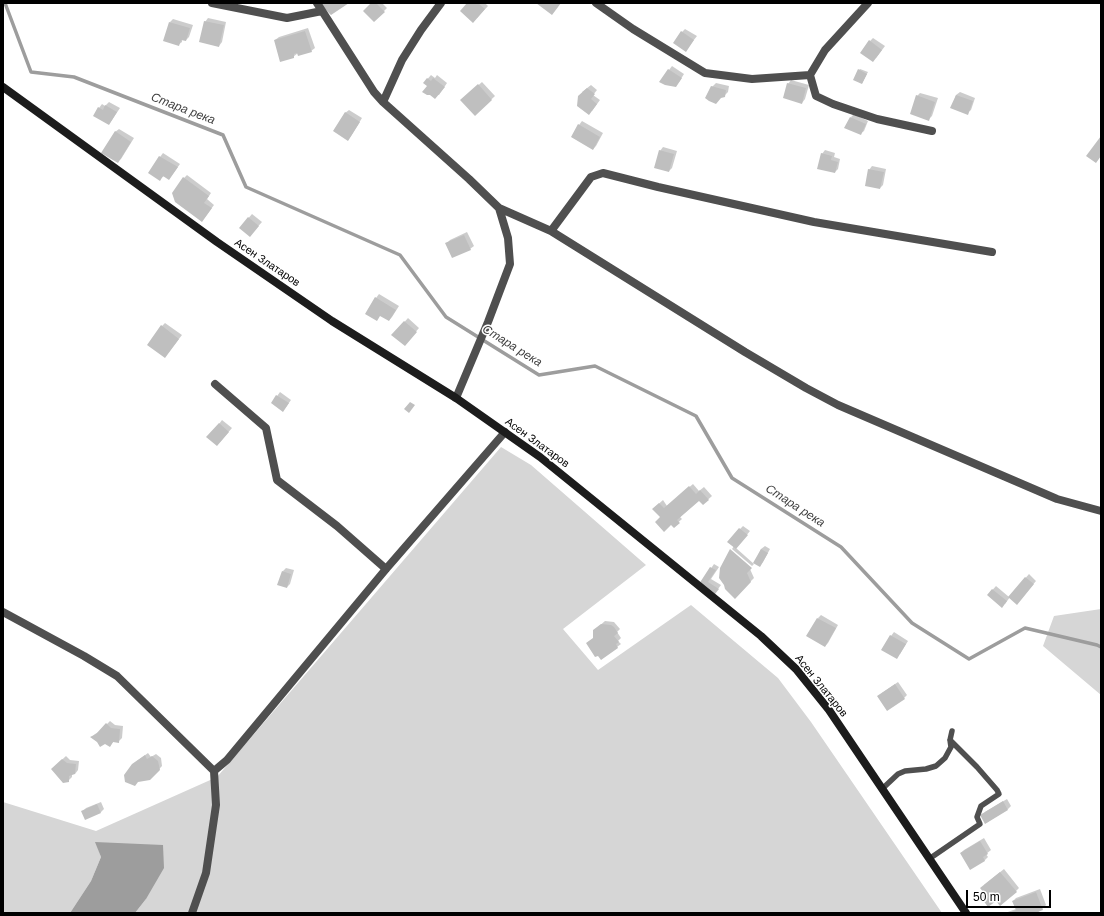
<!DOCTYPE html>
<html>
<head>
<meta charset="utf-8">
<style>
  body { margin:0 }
  #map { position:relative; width:1104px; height:916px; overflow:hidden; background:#fff; font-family:Helvetica,sans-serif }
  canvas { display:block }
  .frame { position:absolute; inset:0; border:4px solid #000; pointer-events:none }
  .scale { position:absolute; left:966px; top:890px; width:85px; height:18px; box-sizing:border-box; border:2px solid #000; border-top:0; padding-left:5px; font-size:12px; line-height:14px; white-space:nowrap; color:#000; -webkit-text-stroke:3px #fff; paint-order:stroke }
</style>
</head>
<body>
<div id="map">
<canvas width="1104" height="916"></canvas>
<div class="frame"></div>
<div class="scale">50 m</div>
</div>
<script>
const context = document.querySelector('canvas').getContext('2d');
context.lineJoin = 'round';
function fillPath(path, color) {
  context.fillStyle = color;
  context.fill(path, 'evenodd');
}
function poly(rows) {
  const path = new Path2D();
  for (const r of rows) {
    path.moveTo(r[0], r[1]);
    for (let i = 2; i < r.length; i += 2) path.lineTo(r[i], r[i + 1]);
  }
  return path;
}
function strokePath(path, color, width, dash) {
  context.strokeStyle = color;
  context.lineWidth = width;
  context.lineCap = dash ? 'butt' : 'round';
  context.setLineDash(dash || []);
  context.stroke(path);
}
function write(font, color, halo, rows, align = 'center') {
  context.font = font + ' Helvetica,sans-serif';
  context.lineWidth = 3;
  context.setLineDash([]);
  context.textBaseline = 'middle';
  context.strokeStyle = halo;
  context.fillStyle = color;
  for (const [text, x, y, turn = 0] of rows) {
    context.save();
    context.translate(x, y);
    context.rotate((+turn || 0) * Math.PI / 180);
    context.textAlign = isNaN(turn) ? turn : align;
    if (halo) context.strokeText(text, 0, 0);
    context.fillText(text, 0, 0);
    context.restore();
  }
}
fillPath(poly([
  [501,447,531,465,646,565,563,629,598,670,691,605,778,678,811,722,942,913,135,913,146,899,96,842,101,857,91,881,70,913,3,913,3,802,96,831,217,777],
  [1101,609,1101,695,1043,646,1054,616]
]), '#d6d6d6');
fillPath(poly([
  [95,842,163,845,164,868,146,899,135,913,70,913,91,881,101,857]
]), '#9d9d9d');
fillPath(poly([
  [372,3,382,3,387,8,374,21],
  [469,3,485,3,488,6,477,18],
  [208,18,226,22,222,42,219,46,205,22],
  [173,19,193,25,189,37,186,40,182,39,182,42,178,45,170,22],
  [308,28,315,48,311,51,298,53,293,57,275,40,279,37],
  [685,29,697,36,686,50,682,32],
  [873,38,885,46,876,58,870,41],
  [672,66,684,74,679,82,660,82],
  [860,69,868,72,862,83,859,70],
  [431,75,435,78,437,75,447,83,439,95,430,94,428,86,424,83],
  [791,80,809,85,805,99,802,103,788,84],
  [482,82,495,96,475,115,462,100],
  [716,83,729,86,728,92,724,96,712,87],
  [591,85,597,90,593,95,600,100,592,111,582,92],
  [960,92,975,98,971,110,967,113,952,108,956,95],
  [920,93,938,98,932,116,929,119,917,96],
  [109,102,120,108,112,120,109,124,99,108,102,104,105,106],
  [349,110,362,118,351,136,348,140,345,113],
  [854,114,868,121,864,131,860,134,851,117],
  [582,121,603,133,596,146,593,149,572,137,579,125],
  [119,129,134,138,121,159,117,162,115,132],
  [663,147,677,151,672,168,669,171,660,151],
  [825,150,835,153,834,157,840,159,838,169,835,172,822,154],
  [163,153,180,164,169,179,164,176,160,179,160,157],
  [872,166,886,169,883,185,880,188,869,170],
  [187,175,211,193,207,199,214,205,205,217,184,178],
  [252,214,262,222,253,232,240,228],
  [467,232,474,246,470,249,447,243,450,240],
  [379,294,399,306,392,317,389,320,381,315,367,314,376,298],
  [408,318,419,328,408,341,393,335],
  [165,323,182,335,168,353,162,326],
  [280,392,291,400,286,407,272,403],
  [222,420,232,428,220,442,219,424],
  [693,484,699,491,704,487,712,496,703,504,699,500,680,517,682,519,674,526,661,517,653,509,663,500,667,506],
  [743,526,750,531,736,548,754,564,761,549,765,546,770,549,763,562,760,566,755,563,752,566,732,549,734,546,740,529],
  [714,564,719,567,711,579,721,585,718,589,701,583],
  [286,568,294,570,290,584,287,587,283,571],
  [750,569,754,578,735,597,726,589],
  [1029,574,1036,581,1020,600,1010,597,1005,604,988,595,996,586,1009,597],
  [821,615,838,625,828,643,825,646,818,618],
  [605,621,614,622,620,629,617,632,621,638,618,641,621,644,617,647,598,627],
  [894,632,908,641,900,654,883,649,891,636],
  [898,682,907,695,904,698,882,693],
  [110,721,115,725,123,726,122,738,118,742,114,741,110,746,105,743,97,741,92,737,95,734,99,732],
  [148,753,151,757,156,754,161,758,162,766,150,779,137,761],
  [66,756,70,760,79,761,78,770,75,774,72,774,72,777,68,781,52,769],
  [1007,799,1011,806,1008,809,986,823,985,812],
  [101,802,104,809,101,812,82,812,86,808],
  [984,838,991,850,986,854,988,857,984,861,961,853,964,850],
  [1004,869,1019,888,1016,891,996,899,985,893,984,885],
  [1040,889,1046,905,1042,909,1038,910,1040,913,1005,913,1016,909,1013,901,1016,898]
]), '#0003');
strokePath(poly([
  [5,3,31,72,74,77,223,135,246,187,400,255,446,317,539,375,595,366,696,416,732,478,841,547,912,623,969,659,1025,628,1097,645,1101,647]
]), '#9d9d9d', 3.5);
fillPath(poly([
  [320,3,349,3,331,15,324,8],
  [371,3,376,3,385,12,374,22,363,11],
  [467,3,478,3,485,9,473,23,460,11],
  [536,3,561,3,552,15],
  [204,21,224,25,219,47,199,42],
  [169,22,190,28,186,41,181,40,179,46,163,41],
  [305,31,312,52,298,56,297,53,294,54,294,58,280,62,274,40],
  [681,31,694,40,686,52,673,43],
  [869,40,882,50,873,62,860,53],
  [668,69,682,78,676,87,665,85,659,82],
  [858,69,867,74,862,84,853,80],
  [427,78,431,81,433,78,445,87,435,99,430,95,427,95,422,92,427,86,423,83],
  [787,83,806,88,802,104,783,98],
  [478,84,492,100,475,116,460,100],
  [711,86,726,90,725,97,721,98,716,104,709,101,705,98],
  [587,88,595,94,591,99,597,104,589,115,577,106,578,96],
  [916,95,935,102,929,121,910,114],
  [956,95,973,101,968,115,950,108],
  [105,105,117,112,109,125,93,116,98,107,103,110],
  [345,112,360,122,348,141,333,131],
  [850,117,866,124,861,135,844,128],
  [578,124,600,137,593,150,571,137],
  [115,131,131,142,118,163,101,153],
  [1101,136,1101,156,1096,163,1086,156],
  [659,150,674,154,669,172,654,168],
  [821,153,832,156,831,160,838,162,835,173,817,169],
  [159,156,178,167,169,180,163,176,160,181,148,173],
  [868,169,884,172,880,189,865,186],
  [183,177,209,196,204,203,212,208,202,222,175,202,172,193],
  [248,217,259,226,250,237,239,228],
  [464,235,471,250,452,258,445,243],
  [375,297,396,310,389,321,380,316,377,321,365,314],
  [404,321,417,332,405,346,391,335],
  [161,325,179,339,165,358,147,345],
  [276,395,289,403,283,412,271,403],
  [410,402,415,405,409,413,404,409],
  [219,423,229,432,217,446,206,437],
  [689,486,696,494,700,490,709,500,703,505,699,501,677,520,680,523,674,528,671,525,664,532,655,522,660,517,652,509,659,503,664,508],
  [739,528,748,535,736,549,727,542],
  [730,549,752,568,747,573,751,582,735,599,725,589,724,585,719,578,720,568],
  [761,549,768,553,760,567,753,563],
  [710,567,716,570,708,582,719,589,715,594,699,584],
  [282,571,291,574,287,588,277,585],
  [1025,577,1034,584,1017,605,1008,597],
  [992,589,1007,601,1002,608,987,595],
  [817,618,836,628,825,647,806,636],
  [601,624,611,625,614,627,618,633,614,636,619,642,616,644,618,648,601,660,598,656,595,657,586,643,593,638,593,630],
  [890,635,906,644,897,659,881,650],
  [895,684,905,699,887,711,877,696],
  [106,723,111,728,120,729,119,743,113,742,110,747,105,744,100,747,97,742,90,737,96,734],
  [145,755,147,759,152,756,158,761,160,770,150,780,138,782,135,786,125,782,124,775,132,764],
  [62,759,67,763,76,764,75,774,69,776,69,782,63,783,51,769],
  [1003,801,1008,810,985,824,980,815],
  [97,804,101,813,85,820,81,811],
  [980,841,988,854,983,857,985,861,970,870,960,853],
  [1000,872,1017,892,1000,906,996,901,988,907,980,896,984,893,980,888],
  [1036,892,1043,910,1035,913,1009,913,1016,910,1012,901]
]), '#bfbfbf');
strokePath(poly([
  [882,789,898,774,905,771,926,769,936,766,945,758,951,747,950,740,952,731],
  [929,859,980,824,977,817,981,806,999,794,997,790,977,767,950,740]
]), '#4f4f4f', 5.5);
strokePath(poly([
  [212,3,287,18,322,11],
  [317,3,374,92,383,102,469,179,499,208,508,238,510,264,488,322,456,398],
  [596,3,633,29,705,73,752,79,810,75],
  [868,3,825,50,810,75,816,96,833,104,877,119,932,131],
  [383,102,402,60,421,30,441,3],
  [499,208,551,231,745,352,806,388,838,405,1057,499,1101,511],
  [551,231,591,177,603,173,658,187,814,222,992,252],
  [215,384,266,428,277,480,337,526,386,569],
  [3,612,84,656,117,676,214,771,216,805,206,873,192,913],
  [214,771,227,760,386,569,505,432]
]), '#4f4f4f', 8);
strokePath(poly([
  [3,87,217,242,332,321,456,398,540,457,761,636,796,669,829,710,966,913]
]), '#1c1c1c', 8);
write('11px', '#000', '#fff', [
  ["Асен Златаров",267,263,34],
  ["Асен Златаров",537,443,36],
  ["Асен Златаров",821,686,51]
]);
write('italic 12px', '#3e3e3e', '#fff', [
  ["Стара река",183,109,21],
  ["Стара река",512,346,32],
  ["Стара река",795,506,33]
]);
</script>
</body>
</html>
